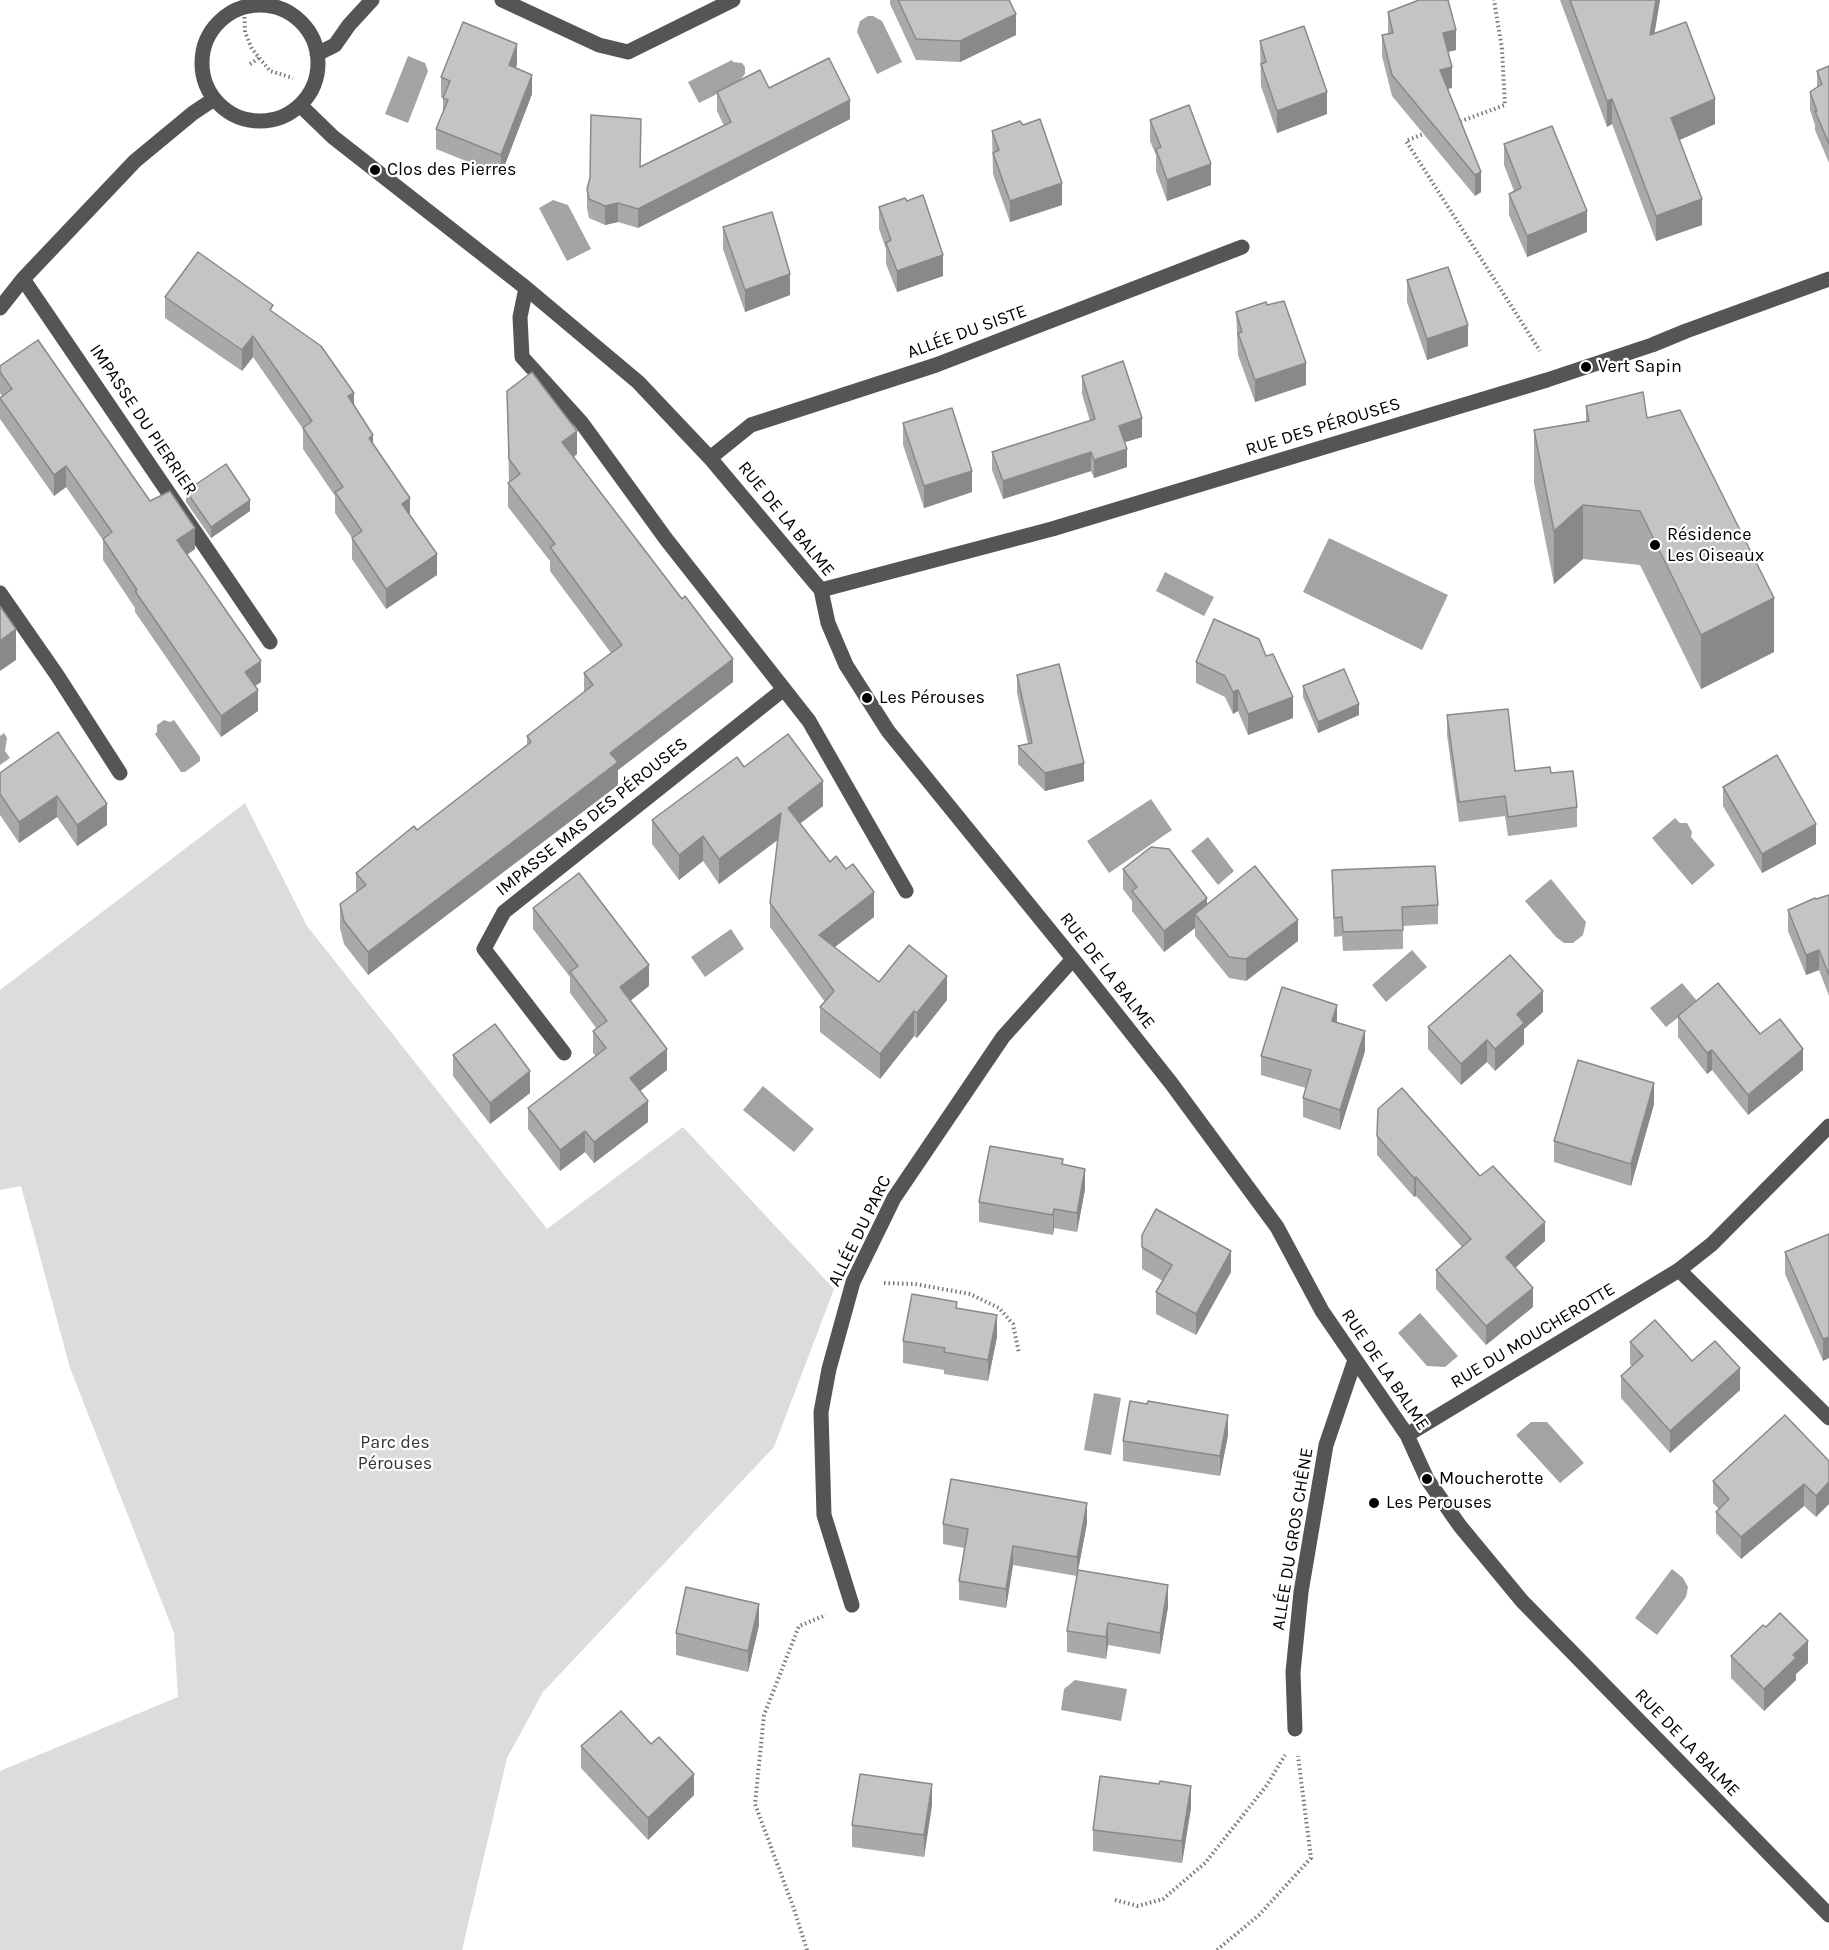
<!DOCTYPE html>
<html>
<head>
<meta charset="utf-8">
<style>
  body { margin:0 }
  canvas { display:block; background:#fff }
</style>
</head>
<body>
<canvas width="1829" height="1950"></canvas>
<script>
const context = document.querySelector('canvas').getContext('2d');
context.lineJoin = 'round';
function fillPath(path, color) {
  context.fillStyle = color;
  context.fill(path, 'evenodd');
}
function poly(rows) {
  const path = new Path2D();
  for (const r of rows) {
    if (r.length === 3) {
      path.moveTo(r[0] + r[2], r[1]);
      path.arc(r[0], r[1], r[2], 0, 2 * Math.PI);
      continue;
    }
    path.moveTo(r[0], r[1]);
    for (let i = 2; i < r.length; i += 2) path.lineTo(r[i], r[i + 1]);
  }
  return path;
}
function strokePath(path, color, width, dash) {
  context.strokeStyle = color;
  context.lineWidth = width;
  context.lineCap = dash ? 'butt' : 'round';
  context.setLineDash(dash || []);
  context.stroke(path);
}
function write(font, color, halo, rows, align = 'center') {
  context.font = font + ' Karla,sans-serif';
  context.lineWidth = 4.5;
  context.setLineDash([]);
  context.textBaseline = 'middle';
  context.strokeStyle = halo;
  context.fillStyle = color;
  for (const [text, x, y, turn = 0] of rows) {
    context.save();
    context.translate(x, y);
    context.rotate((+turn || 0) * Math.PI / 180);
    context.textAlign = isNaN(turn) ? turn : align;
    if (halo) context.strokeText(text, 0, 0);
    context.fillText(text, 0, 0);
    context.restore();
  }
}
fillPath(poly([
  [245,803,307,926,547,1229,683,1127,834,1289,774,1447,543,1692,507,1758,462,1950,0,1950,0,1771,178,1697,174,1633,70,1368,21,1186,0,1190,0,990]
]), '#dcdcdc');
fillPath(poly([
  [868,16,873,16,882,21,902,62,877,74,857,32,860,21],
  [408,56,425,63,428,71,408,123,385,114],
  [732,60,733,62,742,63,745,67,745,74,741,79,743,81,699,103,688,82],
  [553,200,568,205,591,249,567,261,539,208],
  [1329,538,1448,595,1422,650,1303,592],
  [1165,572,1214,597,1204,616,1156,591],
  [164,720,170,722,174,720,200,757,200,761,185,772,181,772,155,734,157,732,157,725],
  [4,733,7,738,5,751,10,758,0,765,0,736],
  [1151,799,1172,830,1109,873,1087,841],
  [1675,818,1680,823,1687,823,1692,832,1691,837,1715,865,1692,885,1652,838],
  [1208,837,1234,871,1218,885,1191,851],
  [1551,879,1586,922,1583,935,1573,943,1564,943,1556,937,1525,901],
  [731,929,744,949,705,977,691,957],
  [1412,950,1427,967,1386,1002,1372,985],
  [1682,983,1698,1002,1666,1027,1650,1008],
  [763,1086,814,1129,794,1152,743,1110],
  [1420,1313,1458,1356,1445,1367,1427,1366,1398,1333],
  [1094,1393,1121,1398,1111,1455,1084,1450],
  [1531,1422,1547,1422,1584,1463,1560,1483,1516,1435],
  [1672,1569,1683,1578,1688,1587,1686,1597,1657,1635,1635,1618],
  [1075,1680,1127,1689,1121,1721,1061,1710,1064,1689]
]), '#a3a3a3');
strokePath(poly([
  [244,8,245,32,252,49,270,71,293,78],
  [250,64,259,58],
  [1456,123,1505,105,1502,49,1494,0],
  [1426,133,1406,141,1540,351],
  [884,1283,915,1284,970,1294,999,1308,1013,1324,1019,1353],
  [1115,1900,1138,1906,1163,1899,1205,1863,1267,1785,1285,1755],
  [807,1950,794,1909,755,1804,764,1715,799,1626,826,1615],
  [1217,1950,1259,1915,1311,1858,1298,1756]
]), '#777', 4, [1.5, 3]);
strokePath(poly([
  [502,0,599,45,628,52,733,0],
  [260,63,58],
  [317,54,335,45,349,25,372,0],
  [301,106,333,137,526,288,638,382,710,458,821,590,828,623,846,665,888,731,1073,959,1171,1083,1277,1227,1322,1311,1407,1435,1427,1479,1460,1526,1522,1601,1829,1915],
  [23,279,270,642],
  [526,288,520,317,522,357,581,422,666,539,809,721,906,891],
  [0,308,23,279,135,161,193,113,214,99],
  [710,458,751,425,936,365,1242,247],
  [821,590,1052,529,1547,380,1652,345,1686,331,1829,279],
  [0,593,57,675,120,773],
  [564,1053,484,949,504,912,784,689],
  [1679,1270,1829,1418],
  [1407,1435,1679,1270,1712,1244,1829,1126],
  [852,1605,824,1515,821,1412,829,1369,853,1282,894,1198,1003,1037,1073,959],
  [1295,1729,1293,1672,1301,1592,1326,1445,1355,1360]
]), '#555', 15);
fillPath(poly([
  [890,0,1009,0,1016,35,960,62,916,60,890,4],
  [1560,0,1660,0,1654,34,1715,124,1679,140,1702,225,1656,241,1612,124,1607,127],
  [1388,12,1456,50,1448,52,1452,88,1448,89,1481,192,1475,196,1392,96,1382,56,1382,35,1388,34],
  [1260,41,1327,114,1277,133,1261,86],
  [517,64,516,68,532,94,501,175,436,149,436,129,443,113,443,98,441,97,441,77],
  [1829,66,1829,163,1815,130,1815,125,1810,110,1810,92,1817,88,1817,71],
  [769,88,850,119,638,228,618,222,605,225,589,218,587,208,587,189,641,167,724,126,717,111,717,92],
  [1150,120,1211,185,1167,201,1156,171,1156,155,1150,141],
  [992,131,1062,205,1010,222,993,174],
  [1504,144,1587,232,1527,257,1509,215,1509,194,1514,191,1504,165],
  [879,207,943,276,897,292,886,264,886,249,879,229],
  [723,227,790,295,745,312,723,249],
  [1407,280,1468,346,1427,360,1407,302],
  [165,297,273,313,354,405,410,516,437,575,386,609,352,559,352,538,335,513,335,496,303,449,303,429,253,357,242,371,165,318],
  [1236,312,1306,385,1255,402,1238,355],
  [0,366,150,501,195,549,187,555,261,682,255,686,258,711,221,737,135,612,135,608,103,560,103,540,66,487,54,496,0,419,0,397,2,396,0,393],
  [1082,376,1142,437,1125,442,1127,467,1094,478,1091,471,1003,499,992,470,992,452,1090,421,1082,394],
  [507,391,577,454,574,457,733,682,618,770,618,785,368,975,344,944,340,928,340,904,356,892,356,873,417,830,527,745,527,736,584,692,584,673,611,653,550,571,550,561,508,507,508,483,509,483],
  [1586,406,1647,418,1774,652,1701,689,1640,565,1583,559,1554,584,1534,483,1534,430,1586,421],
  [903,423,972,492,924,508,903,445],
  [186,491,250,511,211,538,186,502],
  [1266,656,1293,718,1248,735,1238,711,1233,714,1225,697,1196,683,1196,662],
  [1017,675,1084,781,1045,791,1018,764,1018,746,1028,744,1017,693],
  [1303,686,1359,715,1318,733,1303,697],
  [1447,715,1515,771,1551,773,1577,807,1577,827,1508,836,1505,816,1459,822,1447,735],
  [58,732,107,825,77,846,57,817,19,843,0,815,0,773],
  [744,767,823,806,800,823,874,917,835,947,879,982,947,1000,917,1038,914,1036,880,1079,820,1032,820,1007,825,1002,770,927,770,903,778,840,719,884,703,861,679,880,652,844,652,820],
  [1723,787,1816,844,1762,873,1723,806],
  [1123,869,1207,905,1298,941,1246,981,1229,978,1195,936,1195,928,1164,952,1132,911,1132,901,1123,889],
  [1332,870,1438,905,1438,924,1403,926,1403,949,1343,951,1342,936,1334,937],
  [1829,895,1829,996,1819,970,1806,975,1788,931,1788,910],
  [533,908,649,986,630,1001,667,1070,640,1091,648,1122,594,1163,585,1152,560,1171,528,1129,528,1108,596,1056,593,1053,593,1031,597,1029,570,993,570,977,533,929],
  [1543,1012,1524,1029,1524,1044,1495,1071,1487,1062,1461,1085,1428,1049,1428,1027],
  [1678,1016,1760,1034,1803,1070,1748,1115,1712,1070,1707,1074,1678,1037],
  [1337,1023,1365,1051,1340,1130,1303,1117,1303,1098,1306,1088,1261,1075,1261,1056],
  [453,1055,530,1093,490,1124,453,1076],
  [1654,1104,1631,1186,1554,1162,1554,1141],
  [1377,1136,1480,1176,1545,1241,1515,1268,1533,1307,1486,1345,1436,1289,1436,1270,1462,1247,1416,1196,1414,1197,1377,1155],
  [1063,1165,1085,1189,1077,1232,1054,1228,1053,1235,979,1222,979,1202],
  [1829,1234,1823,1361,1785,1274,1785,1252],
  [1142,1235,1231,1272,1196,1335,1156,1314,1156,1292,1163,1281,1142,1269],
  [997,1337,988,1381,944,1374,944,1370,903,1363,903,1341],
  [1630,1342,1692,1361,1740,1390,1670,1453,1621,1398,1621,1376,1632,1366,1630,1364],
  [1147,1404,1228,1435,1220,1476,1123,1461,1123,1441],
  [1829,1461,1816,1517,1804,1506,1741,1559,1716,1533,1716,1512,1719,1509,1713,1503,1713,1481],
  [1087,1523,1078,1570,1168,1607,1160,1654,1108,1645,1106,1659,1067,1652,1067,1631,1077,1576,1013,1565,1006,1608,959,1600,959,1581,964,1548,943,1544,943,1524],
  [759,1625,748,1672,676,1655,676,1633],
  [1731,1656,1808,1663,1796,1674,1796,1680,1764,1711,1731,1678],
  [581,1746,694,1795,648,1840,581,1768],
  [932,1805,924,1857,852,1847,852,1825],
  [1191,1808,1182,1863,1093,1851,1093,1830]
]), '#a9a9a9');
fillPath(poly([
  [1656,0,1660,0,1650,61,1650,35],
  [1016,14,1016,35,960,62,960,41],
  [1456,30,1456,50,1443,53,1443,33],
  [517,44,517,64,509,85,509,65],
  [1452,67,1452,88,1440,90,1440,70],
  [532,75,532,94,501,175,501,155],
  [1327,92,1327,114,1277,133,1277,111],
  [1612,99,1612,124,1607,127,1607,101],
  [1715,99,1715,124,1671,144,1671,118],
  [850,100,850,119,638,228,638,209],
  [1211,164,1211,185,1167,201,1167,180],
  [1481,172,1481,192,1475,196,1475,175],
  [1062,183,1062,205,1010,222,1010,201],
  [1702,199,1702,225,1656,241,1656,216],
  [618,203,618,222,605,225,605,206],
  [1587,211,1587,232,1527,257,1527,236],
  [943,255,943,276,897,292,897,271],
  [790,274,790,295,745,312,745,290],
  [1468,325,1468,346,1427,360,1427,339],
  [253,336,253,357,242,371,242,350],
  [1306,363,1306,385,1255,402,1255,380],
  [354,393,354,414,348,396],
  [1142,418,1142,437,1119,444,1119,426],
  [577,431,577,454,562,465,562,442],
  [373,435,373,456,369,438],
  [1127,449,1127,467,1094,478,1094,460],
  [1091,452,1091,471,1003,499,1003,481],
  [66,466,66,487,54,496,54,475],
  [972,471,972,492,924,508,924,486],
  [410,498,410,519,402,504],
  [250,500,250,511,211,538,211,527],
  [1583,505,1583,559,1554,584,1554,531],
  [195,528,195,549,177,561,177,540],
  [437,554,437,575,386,609,386,589],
  [1774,598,1774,652,1701,689,1701,635],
  [16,629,16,660,0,671,0,641],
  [733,659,733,682,618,770,618,785,368,975,368,952,610,753],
  [261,661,261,682,245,693,245,672],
  [258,690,258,711,221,737,221,716],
  [1238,690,1238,711,1233,714,1233,692],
  [1293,697,1293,718,1248,735,1248,714],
  [1359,704,1359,715,1318,733,1318,722],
  [1084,763,1084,781,1045,791,1045,773],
  [823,781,823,806,788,833,788,808],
  [57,796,57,817,19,843,19,822],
  [107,804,107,825,77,846,77,825],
  [781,813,781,837,719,884,719,859],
  [1816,824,1816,844,1762,873,1762,854],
  [703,836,703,861,679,880,679,855],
  [874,892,874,917,819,959,819,935],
  [1207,898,1207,918,1195,914,1195,928,1164,952,1164,931],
  [1298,920,1298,941,1246,981,1246,959],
  [1819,950,1819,970,1806,975,1806,955],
  [649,965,649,986,620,1009,620,987],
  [947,976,947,1000,917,1038,917,1013],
  [1543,991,1543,1012,1524,1029,1524,1044,1495,1071,1495,1049,1517,1014],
  [1337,1005,1337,1024,1332,1021],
  [914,1011,914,1036,880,1079,880,1054],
  [1365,1031,1365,1051,1340,1130,1340,1110],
  [1487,1040,1487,1062,1461,1085,1461,1064],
  [667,1049,667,1070,630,1099,630,1078],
  [1803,1049,1803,1070,1748,1115,1748,1095],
  [1712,1050,1712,1070,1707,1074,1707,1053],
  [530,1071,530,1093,490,1124,490,1103],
  [1654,1083,1654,1104,1631,1186,1631,1164],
  [648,1101,648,1122,594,1163,594,1142],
  [585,1131,585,1152,560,1171,560,1150],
  [1085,1169,1085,1189,1077,1232,1077,1213],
  [1416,1177,1416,1196,1414,1197,1414,1178],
  [1054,1209,1054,1228,1053,1235,1053,1215],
  [1545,1222,1545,1241,1506,1276,1506,1257],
  [1231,1251,1231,1272,1196,1335,1196,1314],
  [1533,1288,1533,1307,1486,1345,1486,1326],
  [997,1315,997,1337,988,1381,988,1360],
  [1829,1337,1829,1358,1823,1361,1823,1339],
  [1740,1368,1740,1390,1670,1453,1670,1431],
  [1228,1415,1228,1435,1220,1476,1220,1456],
  [1829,1482,1829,1504,1816,1517,1816,1496],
  [1804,1484,1804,1506,1741,1559,1741,1537],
  [1087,1503,1087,1523,1077,1576,1077,1557],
  [1013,1546,1013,1565,1006,1608,1006,1589],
  [1168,1585,1168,1607,1160,1654,1160,1633],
  [759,1604,759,1625,748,1672,748,1651],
  [1108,1623,1108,1645,1106,1659,1106,1637],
  [1808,1641,1808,1663,1796,1674,1796,1680,1764,1711,1764,1689,1793,1655],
  [694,1774,694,1795,648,1840,648,1818],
  [932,1784,932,1805,924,1857,924,1835],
  [1191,1786,1191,1808,1182,1863,1182,1841]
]), '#898989');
const building = poly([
  [898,0,1009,0,1016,14,960,41,916,39,898,0],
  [1419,0,1448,0,1456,30,1443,33,1452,67,1440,70,1481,172,1475,175,1392,75,1382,35,1393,33,1388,12,1419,0],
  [1570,0,1656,0,1650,35,1686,22,1715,99,1671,118,1702,199,1656,216,1612,99,1607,101,1570,0],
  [463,22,517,44,509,65,532,75,501,155,436,129,448,100,443,98,450,81,441,77,463,22],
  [1304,26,1327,92,1277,111,1261,64,1266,62,1260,41,1304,26],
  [829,58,850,100,638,209,618,203,605,206,589,199,587,189,590,178,591,115,641,119,640,167,731,122,717,92,760,70,769,88,829,58],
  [1829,66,1829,144,1815,111,1817,111,1810,92,1822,84,1817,71,1829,66],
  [1189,105,1211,164,1167,180,1156,149,1161,147,1150,120,1189,105],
  [1040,119,1062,183,1010,201,993,153,999,150,992,131,1020,121,1023,125,1040,119],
  [1552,126,1587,211,1527,236,1509,194,1521,188,1504,144,1552,126],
  [923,195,943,255,897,271,886,243,891,240,879,207,905,198,907,201,923,195],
  [772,212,790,274,745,290,723,227,772,212],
  [198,252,273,305,270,310,321,346,354,393,348,396,373,435,369,438,410,498,402,504,437,554,386,589,352,538,362,531,335,492,343,487,303,428,312,421,253,336,242,350,165,297,198,252],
  [1448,267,1468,325,1427,339,1407,280,1448,267],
  [1284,301,1306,363,1255,380,1238,333,1242,332,1236,312,1266,302,1267,305,1284,301],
  [38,340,150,501,170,491,195,528,177,540,261,661,245,672,258,690,221,716,135,591,137,590,103,539,112,532,66,466,54,475,0,398,12,389,0,372,0,366,38,340],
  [1123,361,1142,418,1119,426,1127,449,1094,460,1091,452,1003,481,992,452,1095,419,1082,376,1123,361],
  [532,372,577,431,562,442,682,599,685,596,733,659,610,753,618,762,368,952,344,921,340,904,366,885,356,873,414,826,417,830,531,742,527,736,593,685,584,673,622,645,550,547,555,544,508,483,520,474,509,459,507,391,532,372],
  [1643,392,1647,418,1680,410,1774,598,1701,635,1640,511,1583,505,1554,531,1534,430,1589,421,1586,406,1643,392],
  [952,408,972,471,924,486,903,423,952,408],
  [226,464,250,500,211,527,186,491,226,464],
  [0,606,16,629,0,641,0,606],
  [1214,619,1259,639,1266,656,1273,654,1293,697,1248,714,1238,690,1233,692,1225,676,1196,662,1214,619],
  [1059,664,1084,763,1045,773,1018,746,1032,743,1017,675,1059,664],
  [1344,669,1359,704,1318,722,1303,686,1344,669],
  [1508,709,1515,771,1550,767,1551,773,1573,771,1577,807,1508,817,1505,796,1459,802,1447,715,1508,709],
  [58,732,107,804,77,825,57,796,19,822,0,794,0,773,58,732],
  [788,734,823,781,788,808,830,862,836,856,846,869,853,864,874,892,819,935,879,982,909,945,947,976,917,1013,914,1011,880,1054,820,1007,834,991,770,903,781,813,719,859,703,836,679,855,652,820,737,757,744,767,788,734],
  [1777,755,1816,824,1762,854,1723,787,1777,755],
  [1151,847,1169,849,1207,898,1164,931,1132,891,1137,887,1123,869,1151,847],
  [1255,866,1298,920,1246,959,1229,957,1195,914,1255,866],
  [1435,866,1438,905,1402,907,1403,930,1343,932,1342,917,1334,918,1332,870,1435,866],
  [579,873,649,965,620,987,667,1049,630,1078,648,1101,594,1142,585,1131,560,1150,528,1108,606,1048,593,1031,607,1021,570,972,578,966,533,908,579,873],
  [1829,895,1829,975,1819,950,1806,955,1788,910,1815,898,1816,899,1829,895],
  [1510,955,1543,991,1517,1014,1524,1023,1495,1049,1487,1040,1461,1064,1428,1027,1510,955],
  [1718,983,1760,1034,1780,1019,1803,1049,1748,1095,1712,1050,1707,1053,1678,1016,1718,983],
  [1282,987,1337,1005,1332,1021,1365,1031,1340,1110,1303,1098,1311,1070,1261,1056,1282,987],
  [495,1024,530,1071,490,1103,453,1055,495,1024],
  [1578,1060,1654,1083,1631,1164,1554,1141,1578,1060],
  [1402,1088,1480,1176,1493,1166,1545,1222,1506,1257,1533,1288,1486,1326,1436,1270,1471,1239,1416,1177,1414,1178,1377,1136,1378,1109,1402,1088],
  [990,1146,1063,1159,1062,1164,1085,1169,1077,1213,1054,1209,1053,1215,979,1202,990,1146],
  [1156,1209,1231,1251,1196,1314,1156,1292,1172,1265,1142,1247,1142,1235,1156,1209],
  [1829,1234,1829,1337,1823,1339,1785,1252,1829,1234],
  [912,1294,957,1302,956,1308,997,1315,988,1360,944,1352,945,1348,903,1341,912,1294],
  [1655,1320,1692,1361,1715,1341,1740,1368,1670,1431,1621,1376,1643,1356,1630,1342,1655,1320],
  [1130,1401,1147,1404,1148,1401,1228,1415,1220,1456,1123,1441,1130,1401],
  [1785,1415,1829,1461,1829,1482,1816,1496,1804,1484,1741,1537,1716,1512,1729,1499,1713,1481,1785,1415],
  [951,1479,1087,1503,1077,1557,1013,1546,1006,1589,959,1581,968,1529,943,1524,951,1479],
  [1078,1570,1168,1585,1160,1633,1108,1623,1106,1637,1067,1631,1078,1570],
  [686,1587,759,1604,748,1651,676,1633,686,1587],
  [1780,1613,1808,1641,1793,1655,1796,1658,1764,1689,1731,1656,1763,1625,1766,1627,1780,1613],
  [621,1711,651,1744,659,1737,694,1774,648,1818,581,1746,621,1711],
  [860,1774,932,1784,924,1835,852,1825,860,1774],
  [1100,1776,1159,1784,1160,1781,1191,1786,1182,1841,1093,1830,1100,1776]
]);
fillPath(building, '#c4c4c4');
strokePath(building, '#898989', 1.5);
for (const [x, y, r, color] of [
  [375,170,6,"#000"],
  [1586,367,6,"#000"],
  [1655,545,6,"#000"],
  [867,698,6,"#000"],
  [1427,1479,6,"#000"],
  [1374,1503,6,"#000"]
]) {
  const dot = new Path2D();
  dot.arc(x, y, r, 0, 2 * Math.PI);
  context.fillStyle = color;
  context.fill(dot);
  strokePath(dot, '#fff', 2);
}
write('18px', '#000', '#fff', [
  ["Clos des Pierres",387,170],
  ["Vert Sapin",1598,367],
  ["Résidence",1667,535],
  ["Les Oiseaux",1667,556],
  ["Les Pérouses",879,698],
  ["Moucherotte",1439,1479],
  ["Les Perouses",1386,1503]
], 'left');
write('18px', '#000', '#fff', [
  ["ALLÉE DU SISTE",967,332,-20],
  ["IMPASSE DU PIERRIER",143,420,56],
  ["RUE DES PÉROUSES",1323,427,-17],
  ["RUE DE LA BALME",786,519,51],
  ["IMPASSE MAS DES PÉROUSES",592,817,-39],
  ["RUE DE LA BALME",1107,971,52],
  ["ALLÉE DU PARC",860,1231,-64],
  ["RUE DU MOUCHEROTTE",1533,1336,-31],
  ["RUE DE LA BALME",1385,1370,56],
  ["ALLÉE DU GROS CHÊNE",1293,1539,-81],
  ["RUE DE LA BALME",1687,1743,46]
]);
write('18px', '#333', '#fff', [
  ["Parc des",395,1443],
  ["Pérouses",395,1464]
]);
</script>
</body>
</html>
